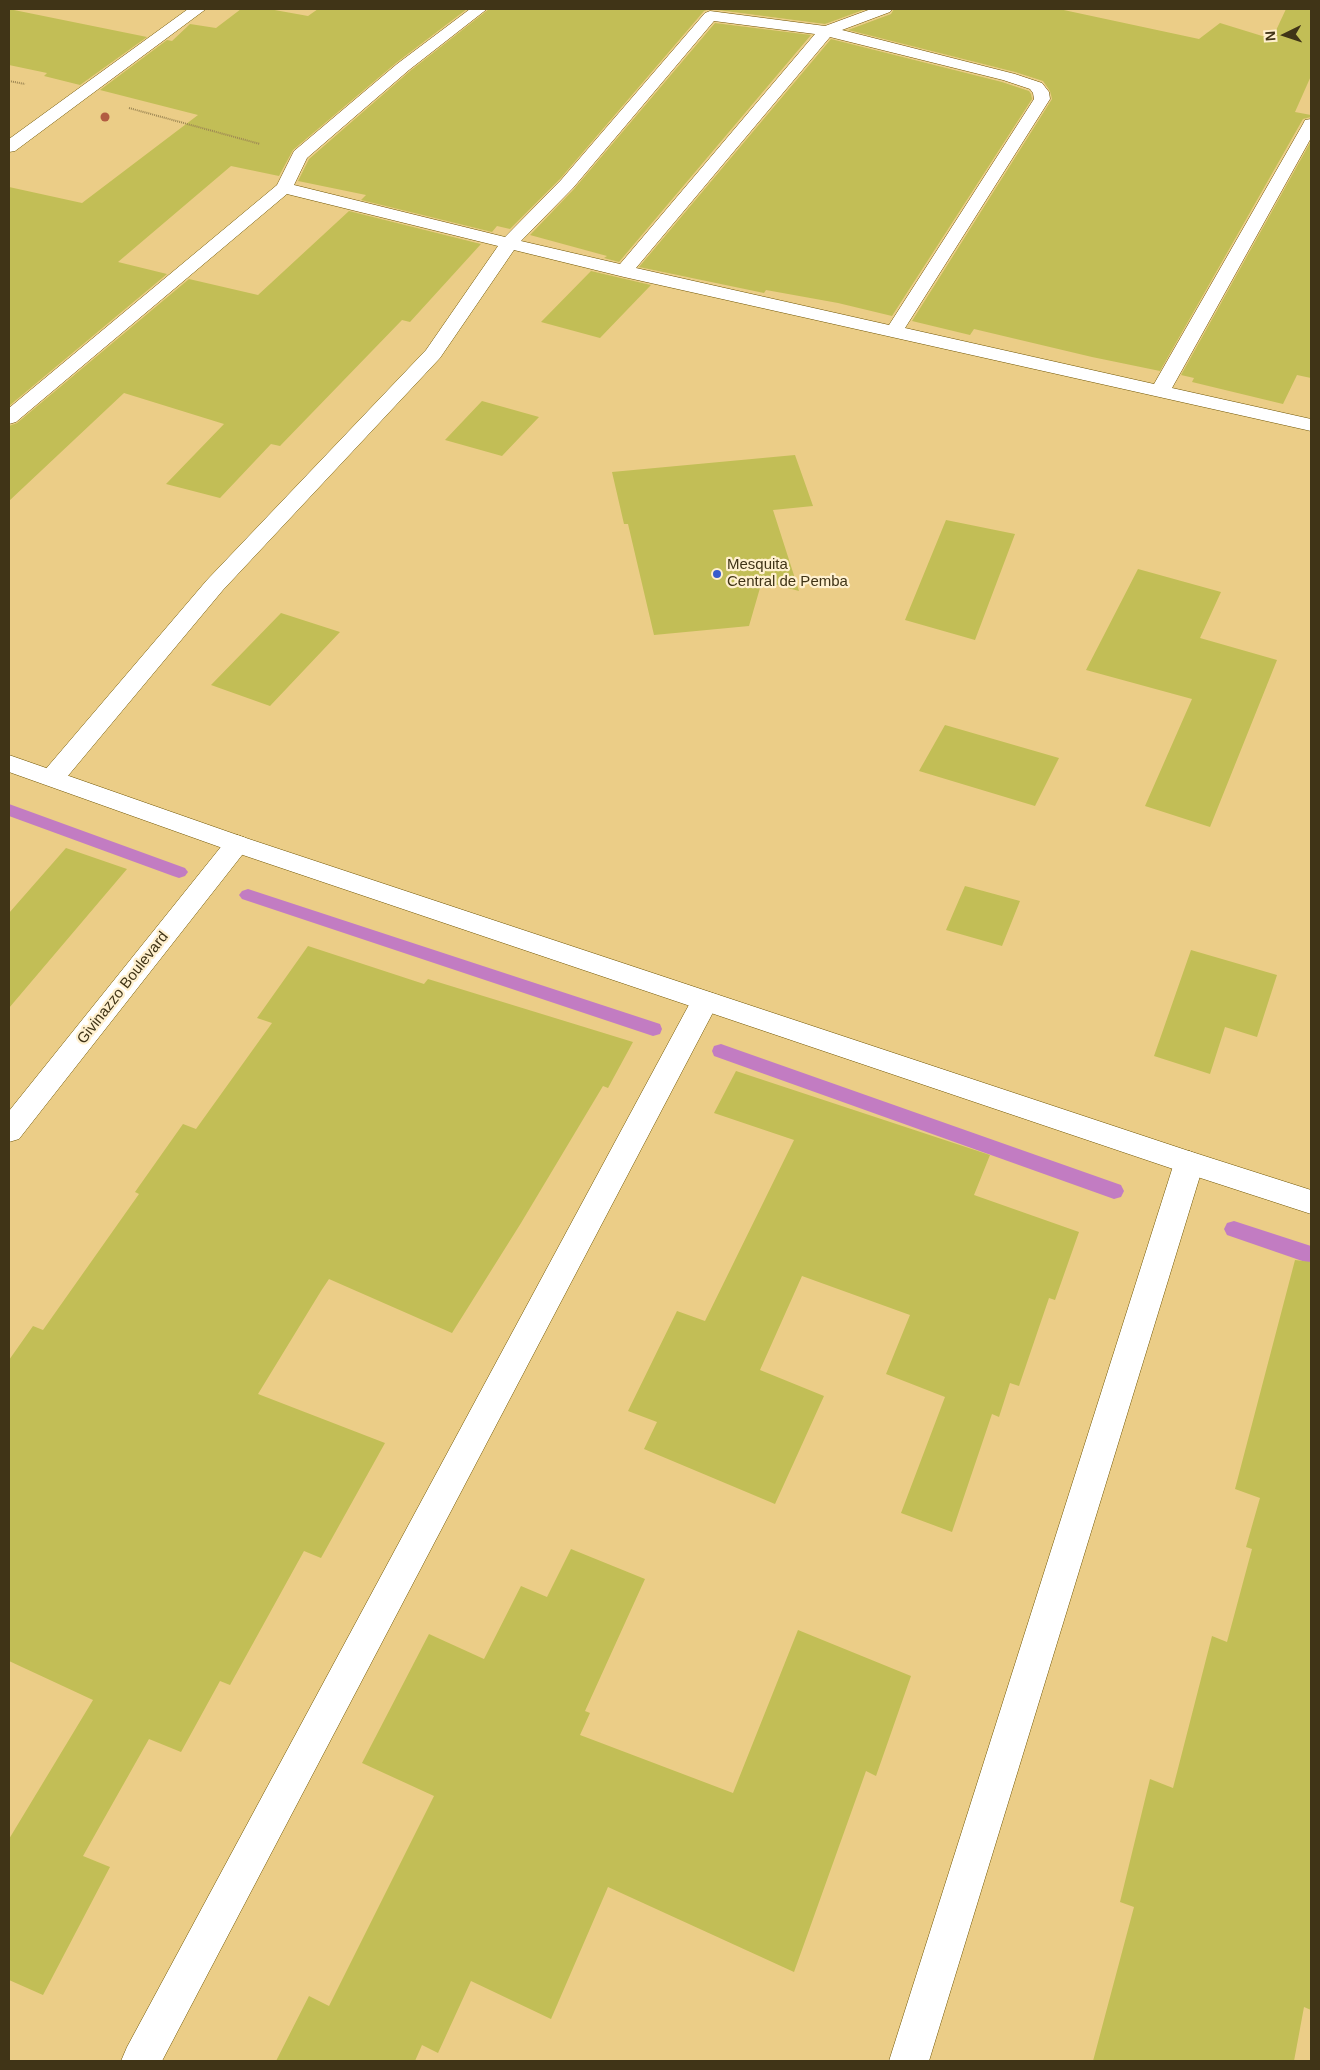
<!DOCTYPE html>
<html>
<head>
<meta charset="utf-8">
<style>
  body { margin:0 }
  #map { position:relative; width:1320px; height:2070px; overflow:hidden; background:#ebcd87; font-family:Arial,sans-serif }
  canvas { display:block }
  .frame { position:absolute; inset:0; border:10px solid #403417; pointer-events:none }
  .north { position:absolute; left:1260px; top:10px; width:50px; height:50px; -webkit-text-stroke:4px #fff0ce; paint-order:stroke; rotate:266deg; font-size:14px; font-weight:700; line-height:20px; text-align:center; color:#403417 }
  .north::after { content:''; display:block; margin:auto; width:18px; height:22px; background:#403417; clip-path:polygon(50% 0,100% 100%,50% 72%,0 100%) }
</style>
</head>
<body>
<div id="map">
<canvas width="1320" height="2070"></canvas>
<div class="frame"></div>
<div class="north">N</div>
</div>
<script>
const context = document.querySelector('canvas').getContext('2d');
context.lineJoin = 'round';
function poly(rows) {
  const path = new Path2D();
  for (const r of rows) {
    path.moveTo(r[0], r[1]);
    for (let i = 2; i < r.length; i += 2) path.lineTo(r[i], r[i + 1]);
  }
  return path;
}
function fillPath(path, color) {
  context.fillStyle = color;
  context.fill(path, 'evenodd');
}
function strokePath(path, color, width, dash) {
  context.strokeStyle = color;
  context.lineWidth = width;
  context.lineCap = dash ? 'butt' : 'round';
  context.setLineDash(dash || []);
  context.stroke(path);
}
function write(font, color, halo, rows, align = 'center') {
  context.font = font + ' Arial,sans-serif';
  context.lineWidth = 4.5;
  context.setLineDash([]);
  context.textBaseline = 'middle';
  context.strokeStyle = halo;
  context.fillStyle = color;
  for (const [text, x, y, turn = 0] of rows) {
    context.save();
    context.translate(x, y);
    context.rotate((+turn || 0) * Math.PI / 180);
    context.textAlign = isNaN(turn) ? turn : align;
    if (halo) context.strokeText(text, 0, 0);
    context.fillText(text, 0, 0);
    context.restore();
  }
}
fillPath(poly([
  [9,804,185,868,188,872,185,876,179,878,173,876,9,816,9,804],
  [248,889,660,1024,662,1029,660,1034,653,1036,242,899,239,895,242,891,248,889],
  [721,1044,1121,1185,1124,1191,1121,1197,1114,1199,714,1056,712,1051,714,1046,721,1044],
  [1234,1221,1311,1246,1311,1264,1227,1235,1224,1229,1227,1223,1234,1221]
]), '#c27cc2');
fillPath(poly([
  [9,9,147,37,80,85,44,76,47,73,9,65],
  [241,9,269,9,308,16,318,9,467,9,396,63,293,150,279,176,231,166,118,262,167,274,9,406,9,187,82,203,198,115,100,90,167,40,172,41,190,24,216,28],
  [489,9,866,9,825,24,710,9,704,11,560,179,510,229,497,226,492,232,361,200,366,195,298,181,309,159,410,71],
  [894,9,1059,9,1199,39,1220,23,1272,39,1286,9,1311,9,1311,76,1295,112,1311,115,1311,117,1303,119,1160,371,1092,357,974,329,970,335,912,321,1052,99,1050,91,1043,81,1015,72,848,30,891,14],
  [715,23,811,35,619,262,604,258,607,256,530,235,574,189],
  [831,39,1002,82,1029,91,1031,94,1032,99,892,316,838,303,766,290,764,293,639,267],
  [1311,141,1311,378,1297,375,1283,404,1192,382,1194,378,1181,375],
  [349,211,481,244,410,322,402,320,280,446,271,444,220,498,166,484,224,424,124,393,9,501,9,426,17,423,189,279,258,295],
  [591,271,651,285,600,338,541,322],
  [482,401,539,417,502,456,445,440],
  [795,455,813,506,773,510,799,591,762,581,749,626,654,635,628,524,624,524,612,472],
  [946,520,1015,534,975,640,905,620],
  [1138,569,1221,592,1200,638,1277,660,1210,827,1145,806,1192,699,1086,670],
  [281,613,340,632,270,706,211,685],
  [945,725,1059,758,1035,806,919,771],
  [66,848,127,869,9,1008,9,913],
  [965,886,1020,901,1002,946,946,930],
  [308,946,424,984,428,979,633,1042,608,1088,603,1086,521,1223,452,1333,329,1279,321,1291,258,1394,385,1443,321,1558,304,1551,230,1685,220,1681,181,1752,149,1739,83,1856,110,1867,43,1995,9,1980,9,1839,93,1700,9,1661,9,1360,33,1326,43,1330,139,1194,135,1192,183,1124,196,1129,272,1023,257,1018],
  [1191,950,1277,975,1257,1037,1225,1027,1210,1074,1154,1056],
  [736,1071,990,1155,974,1195,1079,1232,1055,1300,1049,1298,1019,1386,1010,1383,999,1417,992,1414,952,1532,901,1513,945,1397,886,1374,910,1315,802,1276,760,1370,824,1396,775,1504,644,1449,657,1422,628,1411,677,1311,705,1321,794,1140,714,1113],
  [1295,1260,1311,1262,1311,2010,1304,2007,1294,2061,1093,2061,1134,1907,1120,1902,1150,1779,1173,1788,1212,1636,1227,1642,1252,1549,1246,1547,1260,1498,1235,1489],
  [571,1549,645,1579,585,1711,590,1713,580,1735,733,1793,798,1630,911,1676,876,1776,866,1771,794,1972,608,1887,551,2019,471,1981,438,2053,422,2045,415,2061,276,2061,309,1996,329,2006,434,1796,362,1763,429,1634,484,1659,521,1586,547,1597]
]), '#c2be56');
const minor = poly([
  [188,9,206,9,15,151,9,152,9,139,188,9],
  [470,9,487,9,409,70,307,158,294,185,505,237,561,180,705,13,710,11,825,26,871,9,892,9,890,12,842,30,1015,74,1042,83,1049,92,1050,99,905,328,1154,384,1303,124,1305,120,1311,119,1311,138,1172,388,1311,419,1311,431,624,277,514,250,440,358,223,590,62,783,53,785,44,783,41,777,44,771,207,580,426,350,498,246,287,194,16,422,9,424,9,408,277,185,294,151,397,64,470,9],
  [714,21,815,34,620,264,521,241,573,188,714,21],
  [830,37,1003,80,1030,89,1033,93,1034,99,889,325,636,268,830,37],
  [237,835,246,838,250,844,246,850,19,1139,9,1142,9,1111,228,838,237,835],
  [705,991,715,994,719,1001,162,2061,121,2061,127,2047,691,1001,695,994,705,991],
  [1189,1151,1199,1155,1204,1163,929,2061,889,2061,1174,1163,1179,1155,1189,1151]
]);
const tertiary = poly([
  [9,755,246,838,1189,1151,1311,1190,1311,1214,1179,1171,228,850,9,772,9,755]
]);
strokePath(minor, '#6f5400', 1);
strokePath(tertiary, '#6f5400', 1);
strokePath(poly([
  [9,81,25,84],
  [129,108,260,144]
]), '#9d8754', 2, [1, 1]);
fillPath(minor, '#fff');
fillPath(tertiary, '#fff');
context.fillStyle = '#b25c42';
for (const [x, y] of [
  [105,117]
]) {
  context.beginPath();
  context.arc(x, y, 4.5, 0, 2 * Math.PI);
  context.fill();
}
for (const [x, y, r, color] of [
  [717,574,5,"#385ccd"]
]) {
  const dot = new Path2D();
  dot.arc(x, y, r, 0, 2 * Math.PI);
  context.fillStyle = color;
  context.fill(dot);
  strokePath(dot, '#fff0ce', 2);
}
write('15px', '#403417', '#fff0ce', [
  ["Mesquita",727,565],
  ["Central de Pemba",727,582]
], 'left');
write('15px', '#403417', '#fff0ce', [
  ["Givinazzo Boulevard",123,988,-52]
]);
</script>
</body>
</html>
